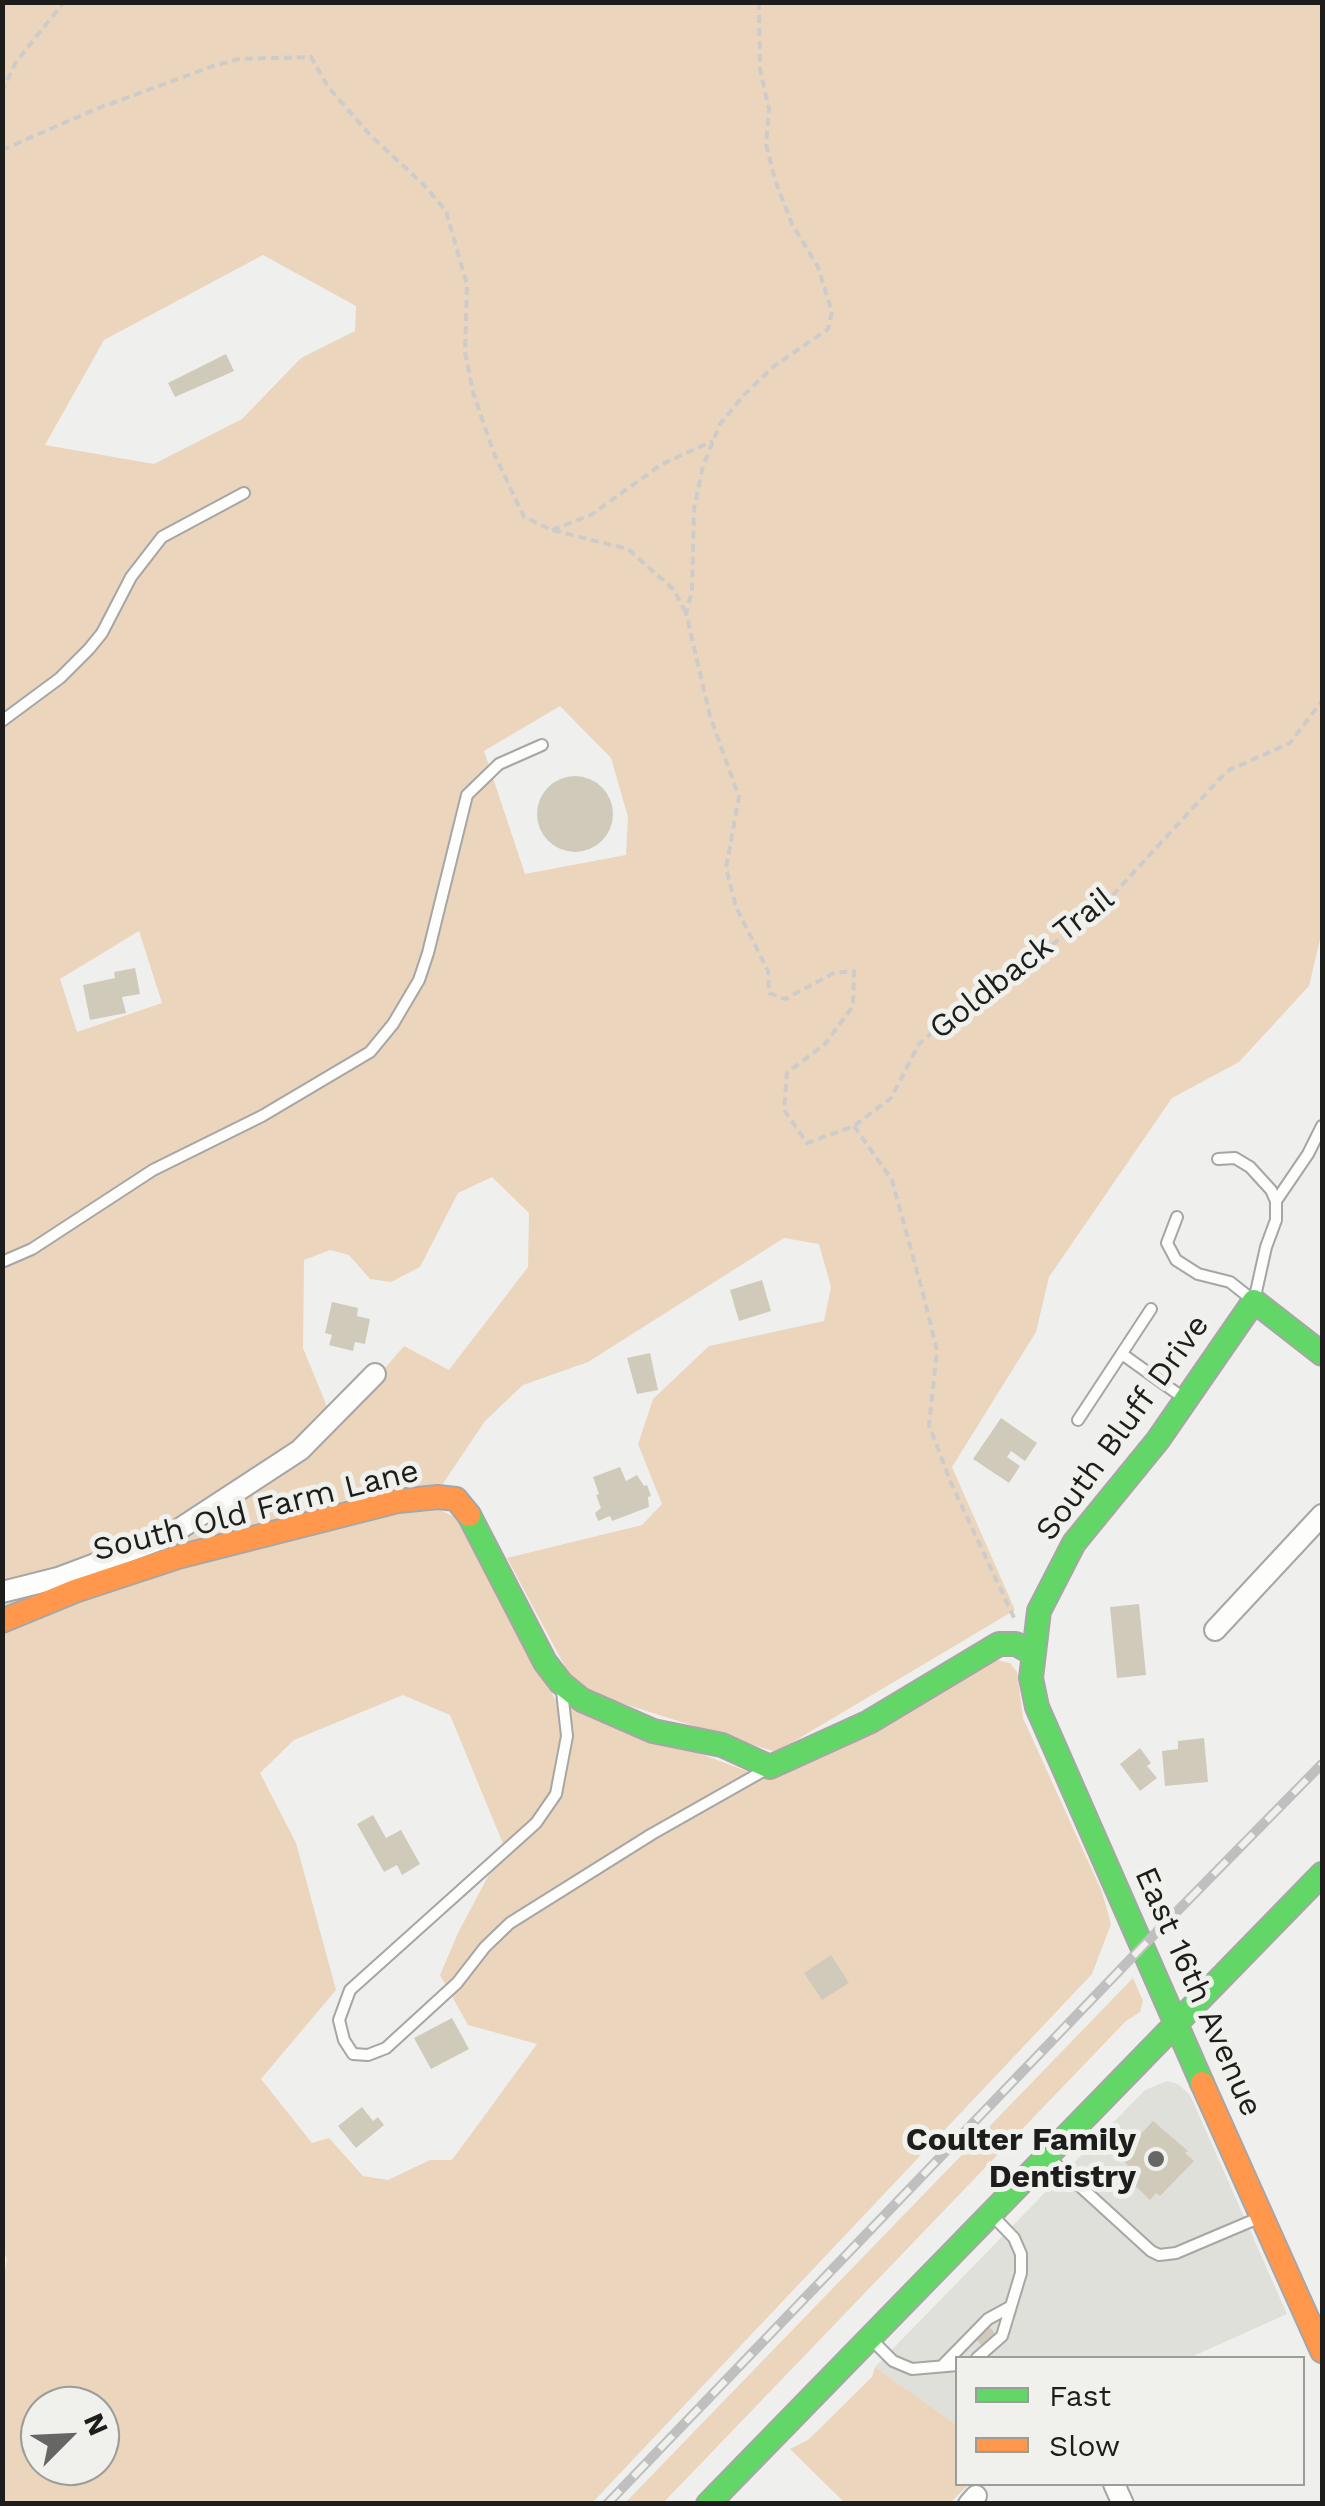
<!DOCTYPE html>
<html>
<head>
<meta charset="utf-8">
<style>
  body { margin:0 }
  #map { position:relative; width:1325px; height:2506px; overflow:hidden; background:#efefed; font-family:"Work Sans",sans-serif }
  canvas { display:block }
  .frame { position:absolute; inset:0; border:5px solid #1d1d1b; pointer-events:none }
  .legend { position:absolute; left:955px; top:2356px; width:350px; height:130px; box-sizing:border-box; background:#f0f0ec; border:2px solid #9c9c98; margin:0; padding:12px 18px; list-style:none; font-size:30px; color:#1d1d1b }
  .legend li { display:flex; align-items:center; gap:20px; height:50px }
  .legend b { width:50px; border:2px solid #9c9c98 }
  .north { position:absolute; left:20px; top:2386px; width:100px; height:100px; box-sizing:border-box; background:#f0f0ec; border:2px solid #9c9c98; border-radius:50%; rotate:66deg; font-size:28px; font-weight:700; line-height:40px; text-align:center; color:#1d1d1b }
  .north::after { content:''; display:block; margin:auto; width:35px; height:45px; background:#666664; clip-path:polygon(50% 0,100% 100%,50% 72%,0 100%) }
</style>
</head>
<body>
<div id="map">
<canvas width="1325" height="2506"></canvas>
<div class="frame"></div>
<ul class="legend">
<li><b style="height:12px;background:#63d668"></b>Fast</li>
<li><b style="height:12px;background:#ff974d"></b>Slow</li>
</ul>
<div class="north">N</div>
</div>
<script>
const context = document.querySelector('canvas').getContext('2d');
context.lineJoin = 'round';
function fillPath(path, color) {
  context.fillStyle = color;
  context.fill(path, 'evenodd');
}
function poly(rows) {
  const path = new Path2D();
  for (const r of rows) {
    if (r.length === 3) {
      path.moveTo(r[0] + r[2], r[1]);
      path.arc(r[0], r[1], r[2], 0, 2 * Math.PI);
      continue;
    }
    path.moveTo(r[0], r[1]);
    for (let i = 2; i < r.length; i += 2) path.lineTo(r[i], r[i + 1]);
  }
  return path;
}
function strokePath(path, color, width, dash) {
  context.strokeStyle = color;
  context.lineWidth = width;
  context.lineCap = dash ? 'butt' : 'round';
  context.setLineDash(dash || []);
  context.stroke(path);
}
function write(font, color, halo, rows, align = 'center') {
  context.font = font + ' "Work Sans",sans-serif';
  context.lineWidth = 10;
  context.setLineDash([]);
  context.textBaseline = 'middle';
  context.strokeStyle = halo;
  context.fillStyle = color;
  for (const [text, x, y, turn = 0] of rows) {
    context.save();
    context.translate(x, y);
    context.rotate((+turn || 0) * Math.PI / 180);
    context.textAlign = isNaN(turn) ? turn : align;
    if (halo) context.strokeText(text, 0, 0);
    context.fillText(text, 0, 0);
    context.restore();
  }
}
fillPath(poly([
  [1167,2081,1178,2084,1190,2095,1287,2314,1189,2358,958,2358,957,2425,875,2367,1145,2090]
]), '#dfe0d9');
fillPath(poly([
  [3,3,1322,3,1322,931,1309,986,1239,1062,1172,1098,1049,1277,1036,1332,952,1467,1015,1610,776,1752,577,1689,507,1558,642,1525,662,1504,638,1444,653,1399,709,1346,824,1321,831,1287,819,1244,784,1238,588,1362,523,1385,485,1421,442,1485,3,1615],
  [263,255,356,306,355,331,301,358,242,419,154,464,45,445,104,340],
  [560,706,611,758,628,817,626,855,525,874,484,751],
  [139,931,162,1003,77,1032,60,979],
  [492,1177,529,1213,528,1267,449,1370,404,1346,341,1419,328,1409,303,1348,304,1260,330,1250,349,1255,370,1279,391,1282,420,1267,458,1193],
  [400,1509,438,1509,459,1519,555,1699,765,1778,992,1659,1010,1663,1017,1672,1023,1718,1102,1892,1111,1924,1092,1974,592,2503,3,2503,2,2286,7,2259,2,2249,2,1629,158,1571],
  [403,1695,450,1715,504,1846,458,1933,440,1975,468,2025,537,2044,452,2160,430,2160,388,2180,363,2176,329,2138,312,2143,261,2079,336,1990,296,1843,260,1773,294,1740],
  [40,2406,100,2406,100,2466,40,2466],
  [1133,1978,1143,2001,1140,2012,1126,2021,663,2503,625,2503],
  [875,2367,957,2425,958,2484,969,2484,950,2503,845,2503,790,2449,808,2440,872,2377]
]), '#ecd5bd');
fillPath(poly([
  [226,354,234,371,175,397,168,383],
  [575,814,38],
  [135,968,140,994,122,997,126,1013,90,1020,83,985,115,978,114,972],
  [762,1280,771,1311,739,1321,730,1290],
  [332,1302,358,1308,357,1316,370,1319,365,1344,355,1342,353,1351,329,1345,332,1335,325,1333],
  [650,1353,658,1390,637,1394,627,1358],
  [1001,1418,1037,1443,1025,1461,1011,1451,1007,1457,1020,1466,1009,1483,973,1459],
  [620,1467,626,1481,637,1475,644,1486,647,1485,651,1496,648,1497,649,1507,612,1521,610,1516,598,1521,595,1513,601,1508,596,1495,599,1494,593,1477],
  [1139,1604,1146,1675,1117,1678,1110,1607],
  [1204,1738,1208,1782,1165,1786,1162,1751,1178,1749,1178,1741],
  [1140,1748,1151,1763,1147,1766,1157,1778,1140,1791,1120,1764],
  [373,1815,386,1838,401,1830,420,1864,402,1875,397,1865,384,1872,357,1824],
  [831,1955,849,1983,822,2000,804,1973],
  [452,2018,469,2049,431,2069,414,2038],
  [362,2107,373,2121,378,2117,384,2125,356,2148,338,2126],
  [1153,2121,1188,2151,1185,2153,1194,2161,1160,2196,1156,2193,1150,2200,1123,2174,1130,2167,1119,2157],
  [989,2326,995,2334,982,2346,975,2338]
]), '#d0caba');
const lane = poly([
  [2,721,60,678,89,649,102,633,131,577,162,537,244,493],
  [1276,1201,1308,1154,1322,1126],
  [1177,1217,1167,1243,1176,1260,1198,1274,1230,1282,1254,1301,1266,1247,1276,1220,1276,1201,1271,1190,1250,1167,1235,1158,1218,1159],
  [2,1262,32,1249,153,1170,262,1116,370,1052,393,1024,419,980,428,953,467,795,499,764,542,745],
  [1122,1354,1185,1399],
  [1078,1420,1151,1309],
  [562,1691,567,1736,556,1794,536,1823,350,1990,339,2020,344,2040,353,2054,368,2055,386,2048,457,1983,485,1947,510,1923,652,1834,765,1770],
  [1048,2157,1151,2251,1159,2255,1176,2253,1261,2217],
  [870,2338,893,2361,912,2369,958,2365],
  [977,2358,1002,2336,1021,2273,1021,2254,1014,2238,991,2214],
  [942,2366,988,2319,1010,2307]
]);
const street = poly([
  [2,1592,58,1578,167,1537,300,1450,375,1374],
  [1215,1630,1322,1515],
  [1114,2484,1123,2504],
  [969,2504,976,2496]
]);
const fast = poly([
  [469,1515,545,1662,561,1683,582,1700,653,1731,722,1745,770,1767,869,1722,999,1644,1016,1644,1032,1653],
  [1202,2083,1037,1707,1031,1678,1039,1611,1074,1543,1158,1440,1254,1301,1322,1354],
  [708,2504,1322,1874]
]);
const slow = poly([
  [2,1621,75,1591,178,1557,398,1501,438,1497,456,1499,469,1515],
  [1202,2083,1322,2351]
]);
strokePath(lane, '#a6a6a5', 14);
strokePath(street, '#a6a6a5', 24);
strokePath(fast, '#a6a6a5', 26);
strokePath(slow, '#a6a6a5', 26);
strokePath(poly([
  [759,2,760,69,769,109,766,144,775,180,792,224,818,267,832,312,828,329,774,366,743,396,720,424,703,466,694,509,692,592,686,613,710,716,739,797,726,868,736,907,768,971,769,993,785,999,834,973,854,971,853,1006,825,1044,787,1073,784,1110,807,1143,854,1126,891,1098,919,1044,963,1006,1021,970,1110,898,1227,771,1290,743,1322,701],
  [2,92,16,62,64,2],
  [2,150,96,109,213,66,239,59,311,57,328,87,371,136,423,184,446,211,467,285,465,352,473,392,493,451,524,517,552,530,628,549,674,590,686,613],
  [552,530,591,515,662,464,713,441],
  [854,1126,892,1180,924,1297,937,1351,929,1425,951,1483,1015,1620]
]), '#cccccb', 4, [8, 5]);
strokePath(lane, '#fdfdfc', 10);
strokePath(street, '#fdfdfc', 20);
strokePath(fast, '#63d668', 22);
strokePath(slow, '#ff974d', 22);
const rail = poly([
  [607,2504,1143,1946,1322,1764]
]);
strokePath(rail, '#bfbfbf', 10);
strokePath(rail, '#f0f0ec', 6, [19]);
for (const [x, y, r, color] of [
  [1156,2159,10,"#666664"]
]) {
  const dot = new Path2D();
  dot.arc(x, y, r, 0, 2 * Math.PI);
  context.fillStyle = color;
  context.fill(dot);
  strokePath(dot, '#f0f0ec', 4);
}
write('32px', '#1d1d1b', '#f0f0ec', [
  ["Goldback Trail",1022,964,-38],
  ["South Bluff Drive",1123,1428,-54],
  ["South Old Farm Lane",256,1511,-14],
  ["East 16th Avenue",1198,1992,66]
]);
write('bold 32px', '#1d1d1b', '#f0f0ec', [
  ["Coulter Family",1136,2141],
  ["Dentistry",1136,2178]
], 'right');
</script>
</body>
</html>
